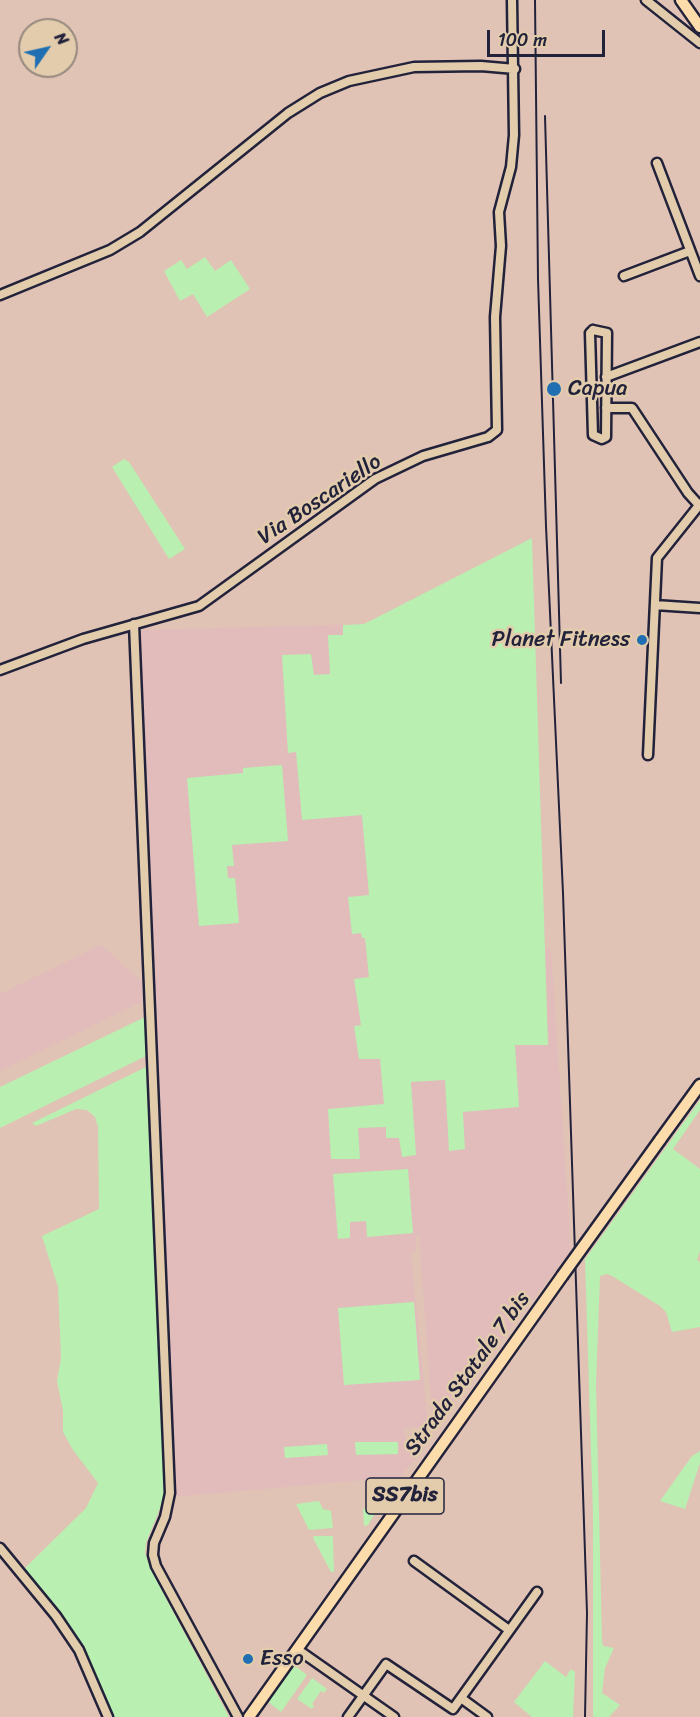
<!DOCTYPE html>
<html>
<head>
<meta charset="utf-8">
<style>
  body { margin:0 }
  #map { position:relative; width:700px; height:1717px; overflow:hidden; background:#e1c3b5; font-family:Sriracha,sans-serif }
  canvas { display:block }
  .north { position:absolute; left:18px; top:18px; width:60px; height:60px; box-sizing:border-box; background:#e2ccac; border:2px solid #95887f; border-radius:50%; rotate:56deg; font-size:16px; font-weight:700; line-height:24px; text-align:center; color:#22223b }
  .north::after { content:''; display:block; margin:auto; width:21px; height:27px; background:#1f6fb2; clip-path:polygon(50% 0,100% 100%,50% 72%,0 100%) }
  .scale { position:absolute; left:487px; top:30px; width:118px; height:27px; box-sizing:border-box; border:3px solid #22223b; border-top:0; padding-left:8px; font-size:18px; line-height:21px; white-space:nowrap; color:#22223b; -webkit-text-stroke:4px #e2ccac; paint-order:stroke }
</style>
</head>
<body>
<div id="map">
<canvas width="700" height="1717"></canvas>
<div class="north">N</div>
<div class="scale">100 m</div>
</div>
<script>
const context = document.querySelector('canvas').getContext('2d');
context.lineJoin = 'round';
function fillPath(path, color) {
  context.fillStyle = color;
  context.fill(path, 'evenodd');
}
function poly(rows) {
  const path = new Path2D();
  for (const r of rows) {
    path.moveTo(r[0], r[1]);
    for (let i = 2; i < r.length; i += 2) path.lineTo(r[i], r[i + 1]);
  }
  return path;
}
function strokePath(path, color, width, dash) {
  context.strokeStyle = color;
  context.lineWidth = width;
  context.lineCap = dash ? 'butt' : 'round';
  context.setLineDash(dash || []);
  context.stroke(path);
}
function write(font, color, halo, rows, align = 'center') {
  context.font = font + ' Sriracha,sans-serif';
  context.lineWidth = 5;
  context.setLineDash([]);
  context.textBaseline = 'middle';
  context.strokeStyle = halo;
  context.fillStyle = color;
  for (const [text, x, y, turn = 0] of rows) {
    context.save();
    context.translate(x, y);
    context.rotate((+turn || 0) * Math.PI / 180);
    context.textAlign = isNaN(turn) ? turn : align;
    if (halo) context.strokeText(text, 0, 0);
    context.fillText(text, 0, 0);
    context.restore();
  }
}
fillPath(poly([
  [532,538,545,949,551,949,571,1250,433,1428,419,1235,416,1235,416,1251,411,1251,428,1426,403,1428,407,1447,419,1455,400,1477,174,1497,139,630,364,624],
  [101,945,142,982,143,1001,0,1071,0,994]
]), '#e1bcbb');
fillPath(poly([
  [205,257,215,271,231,260,250,289,207,317,193,294,180,301,164,271,181,260,187,269],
  [124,459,129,462,185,549,169,559,112,467],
  [532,538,548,1045,515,1045,519,1107,463,1112,465,1149,449,1151,445,1080,411,1082,416,1155,402,1157,399,1138,386,1138,386,1127,358,1128,360,1159,331,1159,328,1109,384,1104,380,1059,359,1059,354,1026,361,1025,354,979,369,977,365,938,362,938,361,933,352,934,348,897,369,895,362,815,302,820,296,752,288,753,282,655,311,654,314,675,330,674,328,635,343,635,343,625,364,624],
  [282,765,288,841,232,845,234,866,227,866,228,878,235,878,239,923,199,926,187,778,243,773,243,768],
  [145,1017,146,1056,0,1128,0,1087],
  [146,1067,165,1482,164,1498,146,1543,145,1553,151,1570,229,1717,114,1717,77,1640,24,1569,86,1508,98,1483,73,1450,63,1432,63,1411,57,1381,61,1358,58,1287,42,1236,99,1209,98,1127,95,1117,87,1110,76,1109,36,1126,32,1123],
  [700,1100,700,1110,673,1149,700,1169,700,1251,697,1260,700,1262,700,1327,672,1332,666,1312,660,1306,612,1276,607,1274,600,1276,596,1384,602,1641,603,1646,614,1648,605,1668,602,1693,620,1705,609,1717,593,1717,593,1514,585,1259],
  [408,1169,413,1233,367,1237,366,1221,350,1222,350,1238,338,1239,333,1174],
  [414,1302,420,1380,344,1385,338,1308],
  [398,1442,398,1454,356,1455,355,1442],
  [327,1444,328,1455,285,1458,284,1447],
  [700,1451,700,1463,685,1509,660,1501,692,1456],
  [386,1495,368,1525,364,1526,363,1509,370,1506,374,1496],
  [319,1501,323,1509,331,1511,333,1528,309,1530,296,1504],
  [314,1536,333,1536,334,1572,331,1572,313,1538],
  [545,1661,566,1677,571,1669,575,1672,573,1717,532,1717,514,1702],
  [294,1665,307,1675,281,1712,268,1702],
  [312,1678,327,1689,324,1693,321,1691,312,1704,314,1706,312,1709,297,1699]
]), '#b9efb1');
const minor = poly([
  [646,0,700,43],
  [657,163,700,276],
  [624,276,690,251],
  [0,295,110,250,140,232,288,113,320,93,349,81,414,67,481,66,515,69],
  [593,330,607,333,606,437,602,439,593,435,590,333,593,330],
  [606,377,700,342],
  [606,408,632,408,688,493,699,505],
  [655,605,700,608],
  [134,624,170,1493,165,1517,154,1543,153,1555,156,1566,238,1717],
  [0,670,83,639,199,606,375,479,423,456,488,437,497,430,495,317,501,246,499,212,511,167,514,135,512,0],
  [648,755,657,558,700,504],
  [0,1548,56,1616,79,1650,108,1717],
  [414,1561,509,1630],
  [297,1649,394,1717],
  [461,1698,487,1717],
  [348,1717,386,1664,453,1709,537,1592]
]);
const major = poly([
  [681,0,700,27],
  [660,1140,700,1085],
  [249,1717,562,1276]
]);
strokePath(minor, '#22223b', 13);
strokePath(major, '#22223b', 15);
strokePath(minor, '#e2ccac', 8);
strokePath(major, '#fddcac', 10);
strokePath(poly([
  [535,0,538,279,546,526,563,893,587,1613,585,1717],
  [545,116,561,683]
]), '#22223b', 2);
const majorBridge = poly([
  [562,1276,660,1140]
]);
strokePath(majorBridge, '#22223b', 15, []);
strokePath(majorBridge, '#fddcac', 10);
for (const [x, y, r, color] of [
  [554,389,8,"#1f6fb2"],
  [642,640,6,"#1f6fb2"],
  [248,1659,6,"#1f6fb2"]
]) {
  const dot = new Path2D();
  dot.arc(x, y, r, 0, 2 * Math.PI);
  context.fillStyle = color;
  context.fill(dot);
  strokePath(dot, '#e2ccac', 2);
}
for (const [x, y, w] of [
  [405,1496,78]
]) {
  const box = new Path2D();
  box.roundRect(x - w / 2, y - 18, w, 36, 4.5);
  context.fillStyle = '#e2ccac';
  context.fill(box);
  strokePath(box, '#22223b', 1.5);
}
write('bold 21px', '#22223b', null, [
  ["SS7bis",405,1496]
]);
write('22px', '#22223b', '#e2ccac', [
  ["Capua",568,389],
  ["Planet Fitness",630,640,"right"],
  ["Esso",260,1659]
], 'left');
write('22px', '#22223b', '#e2ccac', [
  ["Via Boscariello",320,500,-34],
  ["Strada Statale 7 bis",468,1374,-54]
]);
</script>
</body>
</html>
